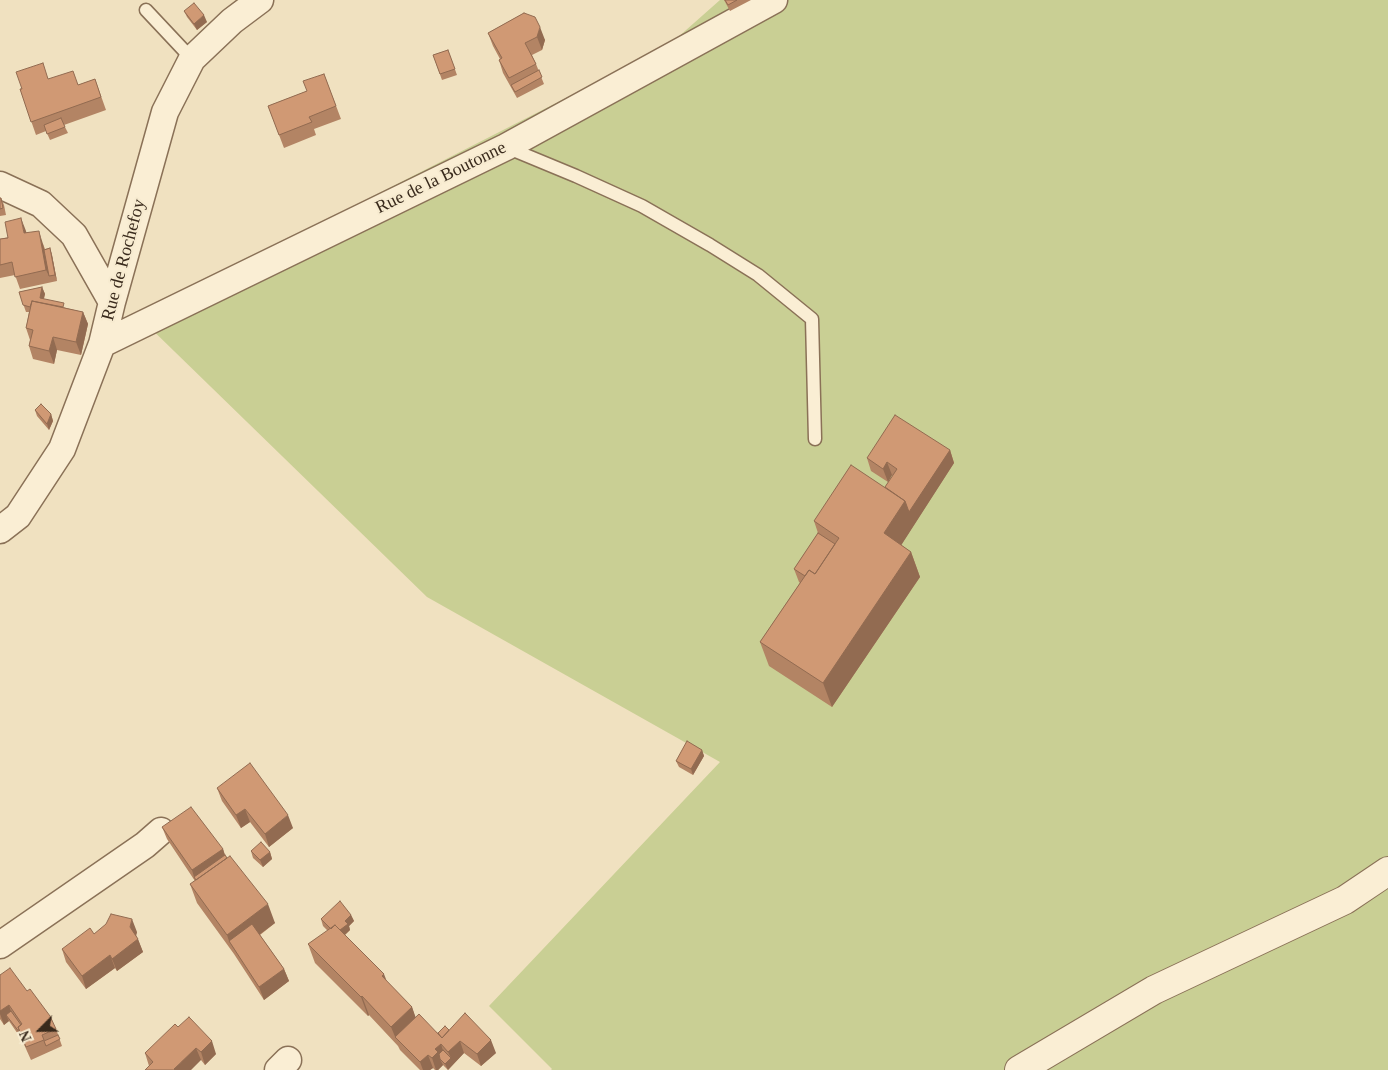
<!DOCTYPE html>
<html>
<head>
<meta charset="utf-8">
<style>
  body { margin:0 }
  #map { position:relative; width:1388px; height:1070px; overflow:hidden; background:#f0e1c0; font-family:"Times New Roman",serif }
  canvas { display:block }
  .north { position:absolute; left:15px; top:1005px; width:50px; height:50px; -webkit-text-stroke:4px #f7ebd0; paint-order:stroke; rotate:247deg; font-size:14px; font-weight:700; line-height:20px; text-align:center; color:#392a1c }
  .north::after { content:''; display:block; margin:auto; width:18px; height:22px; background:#392a1c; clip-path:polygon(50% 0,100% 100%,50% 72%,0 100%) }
</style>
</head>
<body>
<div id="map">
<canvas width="1388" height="1070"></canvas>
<div class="north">N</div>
</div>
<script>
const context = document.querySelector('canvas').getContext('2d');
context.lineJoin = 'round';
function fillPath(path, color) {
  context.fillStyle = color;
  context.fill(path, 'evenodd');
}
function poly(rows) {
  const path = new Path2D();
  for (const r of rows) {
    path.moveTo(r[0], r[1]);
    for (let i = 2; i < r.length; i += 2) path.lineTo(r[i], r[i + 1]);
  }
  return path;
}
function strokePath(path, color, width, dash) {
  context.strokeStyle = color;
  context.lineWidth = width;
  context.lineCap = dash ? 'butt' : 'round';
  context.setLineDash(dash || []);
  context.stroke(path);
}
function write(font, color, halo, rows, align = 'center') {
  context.font = font + ' "Times New Roman",serif';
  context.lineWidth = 4.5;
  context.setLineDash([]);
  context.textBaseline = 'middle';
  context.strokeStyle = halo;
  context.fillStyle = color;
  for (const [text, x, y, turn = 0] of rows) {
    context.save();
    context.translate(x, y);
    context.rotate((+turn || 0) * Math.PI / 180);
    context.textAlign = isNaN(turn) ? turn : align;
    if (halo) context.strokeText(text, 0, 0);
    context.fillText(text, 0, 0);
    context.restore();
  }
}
fillPath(poly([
  [720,0,1388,0,1388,1070,551,1070,552,1069,489,1006,720,762,427,597,138,316,668,46]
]), '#c9cf94');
const service = poly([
  [146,10,192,59],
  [506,147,576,176,642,206,710,245,758,275,812,319,815,439]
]);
const minor = poly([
  [0,185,41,204,74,235,112,302],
  [102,344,506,147,774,0],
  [0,530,18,516,62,449,102,344,112,302,165,112,192,59,232,21,260,0],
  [0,945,145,845,161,831],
  [278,1070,288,1060]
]);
const tertiary = poly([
  [1019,1070,1154,990,1345,900,1388,871]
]);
strokePath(service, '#8a7157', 15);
strokePath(minor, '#8a7157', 29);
strokePath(tertiary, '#8a7157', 30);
strokePath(service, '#faeed4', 12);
strokePath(minor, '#faeed4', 26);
strokePath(tertiary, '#faeed4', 28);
fillPath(poly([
  [724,0,751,0,730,11],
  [184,11,207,22,197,30,187,17],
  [524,13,545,40,542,50,532,55,536,64,544,84,517,98,503,73,499,60,500,59,493,46,488,33],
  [448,50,457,75,442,80,433,55],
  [324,74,341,119,314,129,316,135,284,148,268,106,307,91],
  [48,79,78,85,95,79,106,110,64,125,68,133,50,140,46,131,36,135,20,89],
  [0,198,1,198,4,205,6,215,0,216],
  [26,233,43,244,45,249,50,248,52,255,57,281,20,289,15,275,0,278,0,239],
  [42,287,45,294,44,299,66,308,83,312,88,324,81,355,57,350,54,364,33,359,29,346,30,340,26,328,29,312,26,312,19,292],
  [35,410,51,414,53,421,49,430,37,416],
  [950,450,954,463,901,545,911,552,920,577,832,707,769,666,760,642,800,583,799,582,794,569,818,533,814,521,885,487,893,475,892,475,888,482,871,471,867,458],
  [702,750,704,756,693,775,679,767,676,761],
  [217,788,293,828,269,847,250,822,241,828,222,801],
  [162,827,223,849,225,855,275,923,260,935,284,969,289,981,264,1000,234,954,197,903,190,884,195,881,167,839],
  [251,851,270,852,272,859,263,867,253,858],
  [351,915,354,921,349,926,350,930,345,935,387,982,412,1007,415,1017,438,1033,449,1030,496,1053,481,1066,464,1053,448,1070,443,1065,438,1070,435,1070,433,1068,430,1070,420,1070,400,1050,398,1046,369,1015,368,1016,315,963,308,944,328,931,323,926,321,919],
  [137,932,136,935,143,952,117,971,115,968,86,989,66,962,62,949,94,934],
  [0,975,27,991,56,1029,62,1046,31,1060,22,1040,9,1021,4,1025,0,1019],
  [178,1027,216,1054,205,1065,201,1060,149,1066,145,1053]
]), '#b38464');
fillPath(poly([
  [204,15,207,22,197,30,194,24],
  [540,27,545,40,542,50,537,37],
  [21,218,26,231,29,246,24,233],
  [39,231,43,244,50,276,49,276,46,270],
  [50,248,52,255,57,281,55,275],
  [42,287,45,294,42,304,40,298],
  [83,312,88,324,81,355,76,342],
  [53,337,57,350,54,364,49,351],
  [51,414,53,421,49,430,47,424],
  [950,450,954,463,893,558,884,533,905,501],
  [887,462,892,475,888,482,883,469],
  [911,552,920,577,832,707,823,683],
  [702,750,704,756,693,775,691,769],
  [245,809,250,822,241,828,236,815],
  [288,815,293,828,269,847,265,834],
  [223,849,227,862,194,877,192,870],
  [270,852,272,859,263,867,260,860],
  [268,904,275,923,236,952,229,941,227,935],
  [351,915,354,921,349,926,350,930,338,941,336,934,345,921],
  [132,919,137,932,135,940,130,927],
  [138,939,143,952,117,971,112,959],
  [110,955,115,968,86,989,82,976],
  [284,969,289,981,264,1000,259,987],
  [384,974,391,992,382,976],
  [362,996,369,1015,368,1016,361,997],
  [9,1005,13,1018,6,1015,9,1021,4,1025,0,1014,0,1011],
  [412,1007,418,1024,395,1037,396,1039,391,1027],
  [491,1040,496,1053,481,1066,477,1054],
  [212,1041,216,1054,205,1065,201,1052],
  [460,1041,464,1053,448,1070,445,1064,451,1058,448,1052],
  [441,1044,445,1057,440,1059,443,1065,438,1070,436,1070,432,1058,435,1049],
  [196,1048,201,1060,191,1070,175,1070,174,1069],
  [428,1055,433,1068,430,1070,423,1070,420,1062]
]), '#926b51');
const building = poly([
  [725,0,737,0,728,5,725,0],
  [194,3,204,15,194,24,184,11,194,3],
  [524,13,535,17,540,27,537,37,525,43,536,64,509,78,499,60,502,58,488,33,524,13],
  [448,50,455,69,440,74,433,55,448,50],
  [43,63,48,79,73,71,78,85,95,79,101,97,31,122,20,89,22,89,16,72,43,63],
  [539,70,542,77,515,92,511,85,539,70],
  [324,74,336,106,309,117,312,122,279,135,268,106,307,91,303,81,324,74],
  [61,118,65,127,47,134,44,125,61,118],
  [0,198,1,198,3,208,0,209,0,198],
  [21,218,24,233,39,231,46,270,15,277,12,262,0,265,0,239,8,238,5,222,21,218],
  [50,248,55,275,49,276,44,250,50,248],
  [42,287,40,298,64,303,63,307,32,301,30,307,23,305,19,292,42,287],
  [32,301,83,312,76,342,53,337,49,351,29,346,33,330,26,328,32,301],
  [41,404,51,414,47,424,35,410,41,404],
  [895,415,950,450,909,512,905,501,885,487,897,469,887,462,883,469,867,458,895,415],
  [851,465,905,501,884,533,911,552,823,683,760,642,809,570,815,574,839,538,814,521,851,465],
  [818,533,835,544,815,574,809,570,805,576,794,569,818,533],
  [687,741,702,750,691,769,676,761,687,741],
  [250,763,288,815,265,834,245,809,236,815,217,788,250,763],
  [191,807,223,849,192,870,162,827,191,807],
  [261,842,270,852,260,860,251,851,261,842],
  [225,855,227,858,196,880,194,877,225,855],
  [230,856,268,904,227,935,190,884,230,856],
  [340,901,351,915,345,921,348,924,340,930,335,925,331,929,321,919,340,901],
  [111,914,132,919,130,927,138,939,112,959,110,955,82,976,62,949,90,928,94,934,106,924,111,914],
  [252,924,284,969,259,987,229,941,252,924],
  [335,925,384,974,382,976,412,1007,391,1027,362,996,361,997,308,944,335,925],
  [10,968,27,991,30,989,50,1016,56,1029,42,1035,44,1040,26,1047,18,1027,22,1024,9,1005,0,1011,0,975,10,968],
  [11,1011,21,1025,18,1027,20,1033,6,1015,11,1011],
  [465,1013,491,1040,477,1054,460,1041,448,1052,441,1044,435,1049,438,1052,432,1058,428,1055,420,1062,395,1037,419,1014,442,1038,465,1013],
  [189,1017,212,1041,201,1052,196,1048,174,1069,175,1070,145,1070,153,1062,145,1053,175,1024,178,1027,189,1017],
  [445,1026,449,1030,442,1038,438,1033,445,1026],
  [58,1035,60,1039,46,1046,44,1041,58,1035],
  [443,1050,451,1058,445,1064,440,1059,439,1054,443,1050]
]);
fillPath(building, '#d09974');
strokePath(building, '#926b51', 1);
write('18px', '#392a1c', '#f7ebd0', [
  ["Rue de la Boutonne",441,178,-26],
  ["Rue de Rochefoy",124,260,-75]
]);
</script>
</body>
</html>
